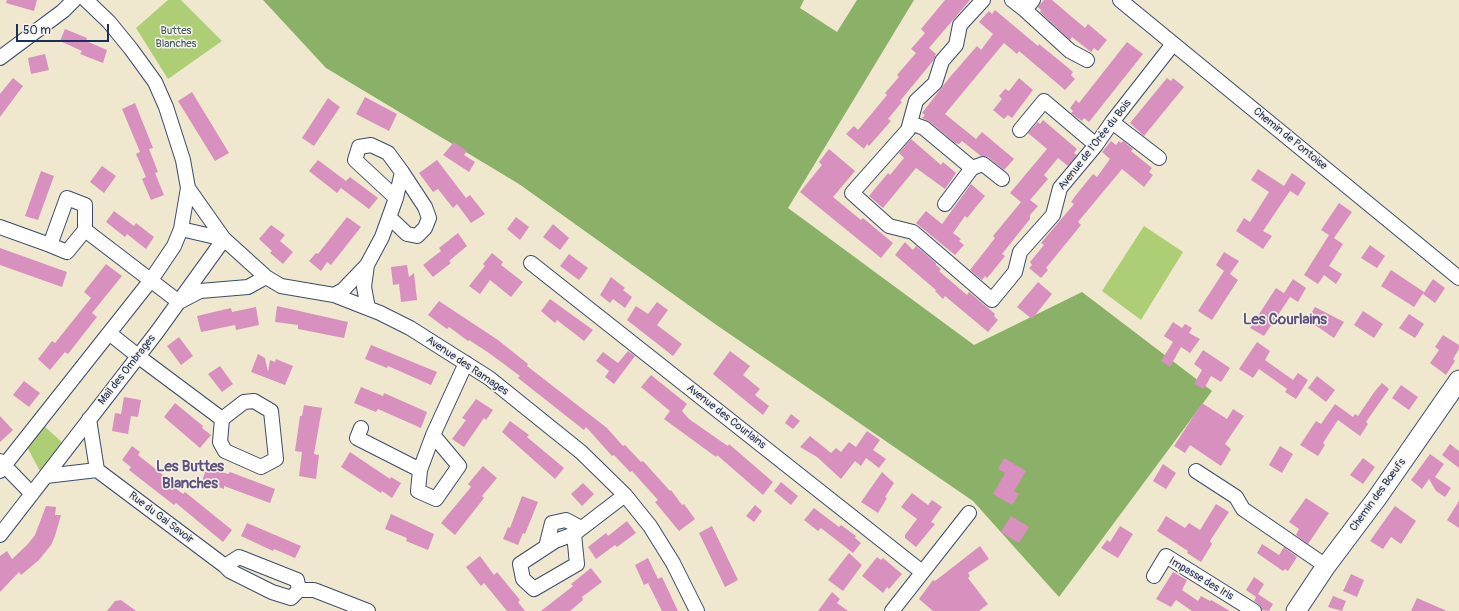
<!DOCTYPE html>
<html>
<head>
<meta charset="utf-8">
<style>
  body { margin:0 }
  #map { position:relative; width:1459px; height:611px; overflow:hidden; background:#efe8ce; font-family:Pangolin,sans-serif }
  canvas { display:block }
  .scale { position:absolute; left:16px; top:24px; width:93px; height:18px; box-sizing:border-box; border:2px solid #1b2f5e; border-top:0; padding-left:5px; font-size:12px; line-height:14px; white-space:nowrap; color:#1b2f5e; -webkit-text-stroke:3px #f7f3e8; paint-order:stroke }
</style>
</head>
<body>
<div id="map">
<canvas width="1459" height="611"></canvas>
<div class="scale">50 m</div>
</div>
<script>
const context = document.querySelector('canvas').getContext('2d');
context.lineJoin = 'round';
function fillPath(path, color) {
  context.fillStyle = color;
  context.fill(path, 'evenodd');
}
function poly(rows) {
  const path = new Path2D();
  for (const r of rows) {
    path.moveTo(r[0], r[1]);
    for (let i = 2; i < r.length; i += 2) path.lineTo(r[i], r[i + 1]);
  }
  return path;
}
function strokePath(path, color, width, dash) {
  context.strokeStyle = color;
  context.lineWidth = width;
  context.lineCap = dash ? 'butt' : 'round';
  context.setLineDash(dash || []);
  context.stroke(path);
}
function write(font, color, halo, rows, align = 'center') {
  context.font = font + ' Pangolin,sans-serif';
  context.lineWidth = 3;
  context.setLineDash([]);
  context.textBaseline = 'middle';
  context.strokeStyle = halo;
  context.fillStyle = color;
  for (const [text, x, y, turn = 0] of rows) {
    context.save();
    context.translate(x, y);
    context.rotate((+turn || 0) * Math.PI / 180);
    context.textAlign = isNaN(turn) ? turn : align;
    if (halo) context.strokeText(text, 0, 0);
    context.fillText(text, 0, 0);
    context.restore();
  }
}
fillPath(poly([
  [168,0,181,0,222,41,168,79,136,28],
  [1144,226,1183,252,1141,320,1102,291],
  [44,426,64,444,41,473,27,447]
]), '#aece76');
fillPath(poly([
  [263,0,804,0,800,8,837,32,857,0,914,0,788,208,974,345,1082,292,1212,391,1059,597,973,501,715,324,519,184,326,68]
]), '#8ab167');
fillPath(poly([
  [7,0,37,0,34,11,6,3],
  [945,0,970,0,929,48,936,54,933,61,900,101,902,102,888,119,891,121,869,146,867,144,864,149,846,134,854,126,858,130,887,95,885,93,899,77,897,75,916,53,911,49,925,33,921,29],
  [1044,0,1052,0,1085,28,1088,24,1107,40,1098,51,1094,48,1091,52,1072,37,1070,40,1040,12,1041,10,1038,7],
  [995,10,1038,46,1039,44,1066,66,1073,72,1071,75,1075,79,1065,90,1019,51,1017,54,1004,43,945,114,976,139,982,132,1014,159,1004,170,988,157,981,156,962,141,959,144,955,143,929,121,922,118,925,115,922,113,950,77,977,46,981,50,993,34,979,22,989,11,992,14],
  [65,29,87,38,86,41,107,50,103,63,80,54,82,51,60,41],
  [1127,42,1143,54,1089,122,1084,118,1082,121,1071,113,1073,111,1070,108,1076,100,1079,103],
  [45,54,49,70,31,74,28,58],
  [13,78,23,86,0,117,0,94],
  [1019,78,1033,90,1012,118,1008,115,1004,119,993,110,1002,99,999,96,1005,89,1009,91],
  [1167,78,1171,81,1173,78,1184,87,1144,136,1130,123],
  [192,92,229,153,215,161,178,101],
  [365,97,397,114,389,131,356,114],
  [328,98,340,107,314,146,302,138],
  [135,103,153,148,149,149,158,172,155,173,164,195,151,200,142,179,146,177,136,154,140,152,122,109],
  [1043,120,1077,149,1074,153,1077,155,1068,166,1058,158,1044,175,1048,179,1030,200,1038,206,1030,215,1030,219,1002,254,1005,256,993,271,987,278,985,276,982,280,970,270,995,238,993,236,1021,202,1010,193,1047,149,1028,133,1038,122,1040,124],
  [911,139,941,165,943,162,956,173,945,189,916,168,883,208,869,196,888,173,890,175,904,158,899,153],
  [1111,141,1116,145,1119,141,1121,143,1123,141,1133,149,1131,151,1152,168,1149,172,1153,175,1144,187,1122,169,1078,222,1081,225,1046,268,1048,270,1041,278,1029,268,1032,265,1030,262,1044,245,1041,243,1074,204,1071,202,1076,195,1093,174,1097,177,1110,159,1102,152],
  [454,142,467,151,464,155,475,162,469,172,443,155],
  [829,149,855,171,833,197,861,220,863,218,893,243,881,258,800,192,822,165,819,162],
  [318,160,346,181,350,177,378,198,369,209,341,188,337,193,309,171],
  [437,160,466,198,470,195,485,214,471,223,457,204,453,208,438,189,433,192,419,173],
  [102,166,116,176,104,193,90,182],
  [1258,169,1284,186,1292,173,1306,183,1298,196,1290,191,1263,231,1272,236,1263,249,1236,231,1244,218,1250,222,1269,192,1251,180],
  [41,171,54,176,38,220,25,216],
  [971,184,985,196,967,218,965,216,953,233,961,239,959,241,964,245,955,255,916,223,926,211,942,224],
  [1339,203,1352,212,1334,238,1343,244,1329,266,1342,274,1336,284,1324,275,1318,284,1304,275,1329,235,1321,230],
  [114,211,134,226,136,223,154,237,146,249,127,234,125,237,106,222],
  [347,217,361,227,331,265,327,262,321,271,309,261,316,253,318,254],
  [516,217,529,227,520,240,507,229],
  [553,224,569,238,560,250,543,237],
  [271,225,285,235,280,241,293,252,283,264,270,253,272,251,259,239],
  [458,233,467,246,449,261,451,263,433,277,423,265,441,251,439,248],
  [905,242,913,250,916,246,936,263,936,265,941,269,939,271,967,295,969,292,995,314,994,316,998,320,988,332,945,296,943,299,935,291,936,290,895,255],
  [1370,245,1385,256,1377,268,1361,258],
  [0,248,67,272,62,287,0,265],
  [1224,252,1239,261,1230,274,1238,280,1212,320,1198,311,1224,271,1216,265],
  [492,253,503,262,501,265,523,282,511,297,490,280,480,294,469,286,485,266,483,264],
  [569,254,588,268,579,280,560,266],
  [106,264,122,276,92,313,97,317,68,354,65,352,50,370,38,359,52,341,55,343,91,298,84,292],
  [407,265,409,277,414,273,417,300,401,302,399,284,393,285,391,267],
  [1391,270,1424,292,1414,307,1381,286],
  [611,277,625,288,623,290,632,297,625,308,613,299,610,303,600,295],
  [1293,279,1306,288,1298,302,1284,293],
  [1433,279,1445,288,1435,303,1423,294],
  [1038,282,1052,294,1032,319,1017,307],
  [1276,288,1290,297,1264,336,1250,328],
  [550,299,593,330,584,341,557,320,555,323,541,311],
  [439,301,498,340,528,364,527,366,607,428,623,446,625,445,641,462,643,461,670,491,671,490,682,505,684,504,695,519,679,531,655,502,658,500,632,471,630,472,614,455,612,456,586,427,584,430,518,378,520,376,489,353,469,340,468,341,449,327,447,329,428,315],
  [657,302,668,310,657,325,682,344,673,356,627,320,636,306,648,314],
  [277,306,348,322,344,338,298,329,298,325,275,322],
  [256,307,259,325,236,330,235,325,201,332,197,316,231,308,232,312],
  [1315,307,1344,322,1334,338,1315,325,1318,321,1310,315],
  [1363,311,1383,324,1374,338,1354,325],
  [1409,314,1424,324,1415,338,1399,328],
  [1173,322,1182,328,1185,324,1192,328,1189,333,1200,339,1190,353,1181,347,1170,367,1161,361,1173,342,1164,336],
  [1443,335,1459,345,1459,349,1453,359,1455,361,1446,375,1430,363,1439,350,1435,347],
  [179,337,193,356,181,365,167,346],
  [1257,342,1270,351,1265,360,1293,380,1298,373,1308,380,1296,399,1285,392,1287,389,1259,369,1253,378,1239,369],
  [371,345,437,372,431,385,388,366,387,368,365,359],
  [1203,350,1230,368,1221,382,1211,376,1204,389,1194,384,1202,370,1194,364],
  [628,351,635,356,614,384,605,377,609,371,596,361,603,352,618,363],
  [730,351,750,366,743,375,760,389,755,395,769,406,763,415,713,374],
  [258,354,265,358,268,372,270,360,275,362,276,359,293,366,285,385,251,372],
  [220,366,233,384,222,392,208,374],
  [651,375,687,404,682,411,689,419,722,442,728,446,729,444,773,482,763,495,717,455,716,457,664,419,670,411,641,387],
  [1317,376,1335,390,1326,402,1308,388],
  [24,381,40,393,29,407,13,395],
  [1382,383,1389,389,1366,422,1368,424,1360,436,1338,420,1323,443,1325,445,1318,456,1300,445,1316,421,1321,424,1335,404,1353,417,1355,414,1358,416,1375,391],
  [1401,385,1418,397,1409,410,1392,398],
  [361,387,383,396,384,393,427,412,421,428,378,409,376,412,354,403],
  [124,397,141,400,138,417,131,416,128,434,112,431,115,413,121,414],
  [476,399,493,410,486,420,484,418,464,447,452,439,466,420,462,418],
  [175,403,203,426,202,428,211,435,200,448,164,417],
  [1202,403,1227,419,1233,409,1244,416,1225,444,1231,449,1221,466,1190,445,1185,453,1174,446],
  [304,405,322,408,314,454,319,455,316,479,299,476,302,452,295,451,300,416,302,416],
  [791,414,800,421,793,429,785,423],
  [0,416,13,430,0,442],
  [510,421,529,435,527,437,564,468,555,479,502,432],
  [867,431,880,440,873,450,886,459,879,468,866,458,861,466,855,461,841,479,817,457,800,447,810,436,831,453,836,448,841,452,849,442,856,447],
  [1450,444,1459,451,1459,468,1442,455],
  [132,446,140,452,138,455,168,479,166,481,183,494,185,492,232,530,223,542,176,503,174,505,129,470,131,467,122,460],
  [1280,446,1293,454,1282,473,1269,465],
  [350,452,390,479,391,477,401,483,392,498,382,491,381,493,341,467],
  [1430,454,1444,464,1435,477,1451,488,1445,497,1436,491,1429,479,1422,489,1411,480],
  [1004,458,1026,471,1014,491,1019,494,1012,505,993,494,1005,473,998,469],
  [1363,458,1375,467,1363,484,1350,475],
  [1163,464,1176,473,1166,489,1153,481],
  [483,466,497,478,482,496,484,498,455,535,441,523,471,487,468,484],
  [207,467,228,474,230,472,275,489,270,503,224,486,224,489,202,481],
  [882,472,894,483,885,497,887,498,878,513,861,502],
  [781,482,798,496,791,505,774,491],
  [583,483,594,494,582,506,571,494],
  [912,493,928,505,932,500,942,507,931,522,935,524,916,547,905,538,905,535,917,519,901,507],
  [522,496,538,502,525,534,523,533,518,545,503,539,508,527,510,528],
  [1306,498,1329,513,1308,544,1296,535,1299,529,1289,522],
  [1459,501,1459,528,1447,520],
  [1216,504,1229,512,1210,541,1212,544,1201,562,1187,553,1188,551,1157,531,1166,516,1185,528,1189,523,1200,530],
  [755,505,762,511,754,522,746,516],
  [46,506,56,507,55,515,61,515,55,536,51,545,39,560,21,575,19,572,0,592,0,556,7,551,12,559,27,545,35,535],
  [1395,506,1416,521,1401,544,1391,537,1383,549,1370,541],
  [814,508,839,527,841,525,856,536,855,538,861,543,853,553,821,528,818,531,804,520],
  [391,514,434,534,428,550,406,541,407,538,385,529],
  [1011,516,1029,527,1019,543,1001,532],
  [627,521,636,533,617,547,615,545,596,559,588,547,606,533,608,536],
  [247,523,301,546,295,558,274,549,273,551,241,536],
  [712,526,738,580,725,587,699,533],
  [1120,526,1133,534,1118,558,1101,548,1107,540,1110,542],
  [1262,544,1279,555,1284,547,1297,557,1288,571,1285,569,1283,571,1257,553],
  [980,546,989,559,968,573,970,576,968,578,988,604,979,611,933,611,919,599,933,580,935,581],
  [849,553,862,565,843,591,828,580],
  [480,556,494,575,497,572,520,600,518,602,525,611,507,611,484,583,481,586,466,567],
  [877,557,881,560,883,558,902,574,889,589,887,587,883,593,862,576],
  [648,558,658,579,662,577,678,611,662,611,648,583,644,585,635,565],
  [591,568,602,582,582,597,583,600,570,611,541,611,573,586,571,584],
  [1173,572,1187,580,1182,590,1198,601,1201,596,1210,601,1211,600,1230,611,1192,611,1176,600,1171,607,1156,599],
  [1351,574,1364,580,1357,597,1343,591],
  [1254,577,1264,584,1258,594,1273,604,1269,611,1262,610,1259,604,1254,601,1256,597,1246,590],
  [832,592,840,599,837,603,848,611,818,611],
  [1333,596,1346,601,1342,611,1328,607],
  [1417,598,1447,611,1411,611],
  [121,600,136,611,107,611,115,601]
]), '#d891be');
const street = poly([
  [983,0,960,25,956,45,942,61,935,83,916,101,908,130,852,193,889,226,913,232,992,300,1015,272,1020,252,1053,215,1060,188,1096,145,1112,122,1173,44],
  [1012,0,1025,10,1033,0],
  [1120,0,1459,278],
  [1025,10,1070,51,1087,60],
  [0,58,63,11,74,0],
  [1112,122,1159,158],
  [910,123,924,128,972,168,945,204],
  [1020,130,1044,101,1096,145],
  [972,168,983,164,1002,179],
  [188,188,224,239,266,277,281,286,334,295,380,313,410,328,489,378,581,452,625,495,650,526,673,563,697,611],
  [67,198,85,205,85,230,67,252,50,245,67,198],
  [389,217,407,234,417,236,425,228,429,218,425,207,402,172],
  [0,227,50,245],
  [85,230,179,302,200,291,248,287,266,277],
  [531,263,922,572],
  [367,265,364,287,368,308],
  [334,295,343,290,367,265,382,237,396,198,402,172,388,153,371,145,359,147,355,160,396,198],
  [109,333,143,360,222,419,244,402,254,401,271,411,276,459,261,467,225,451,220,442,222,419],
  [89,419,97,470,225,566,230,571,272,592,291,598,299,590,314,590,368,611],
  [361,428,357,438,420,470,418,491,436,499,459,466,433,435,466,363],
  [0,461,32,494],
  [420,470,433,435],
  [0,471,151,280,174,246,181,229,188,188,183,160,166,107,155,82,131,49,109,22,86,0],
  [1196,471,1236,497,1243,509,1326,566],
  [46,476,97,470],
  [574,534,555,541,520,564,523,579,534,589,577,564,574,534,625,495],
  [0,535,157,332,224,239,181,229],
  [546,547,552,523,566,520,581,528],
  [225,566,239,557,297,580,299,590],
  [1154,576,1166,556,1254,611],
  [892,611,969,513]
]);
const secondary = poly([
  [1296,611,1326,566,1377,498,1459,380]
]);
strokePath(street, '#3b4b6f', 16);
strokePath(secondary, '#3b4b6f', 21);
strokePath(street, '#fff', 14);
strokePath(secondary, '#fff', 19);
write('11px', '#405764', '#f7f3e8', [
  ["Buttes",176,31],
  ["Blanches",176,44]
]);
write('11px', '#1b2f5e', '#f7f3e8', [
  ["Chemin de Pontoise",1290,139,39],
  ["Avenue de l'Orée du Bois",1095,145,-52],
  ["Avenue des Ramages",467,366,34],
  ["Mail des Ombrages",127,370,-52],
  ["Avenue des Courlains",726,417,38],
  ["Chemin des Bœufs",1378,495,-54],
  ["Rue du Gai Savoir",161,518,37],
  ["Impasse des Iris",1201,579,31]
]);
write('bold 15px', '#5d5180', '#f7f3e8', [
  ["Les Courlains",1285,320],
  ["Les Buttes",190,467],
  ["Blanches",190,484]
]);
</script>
</body>
</html>
